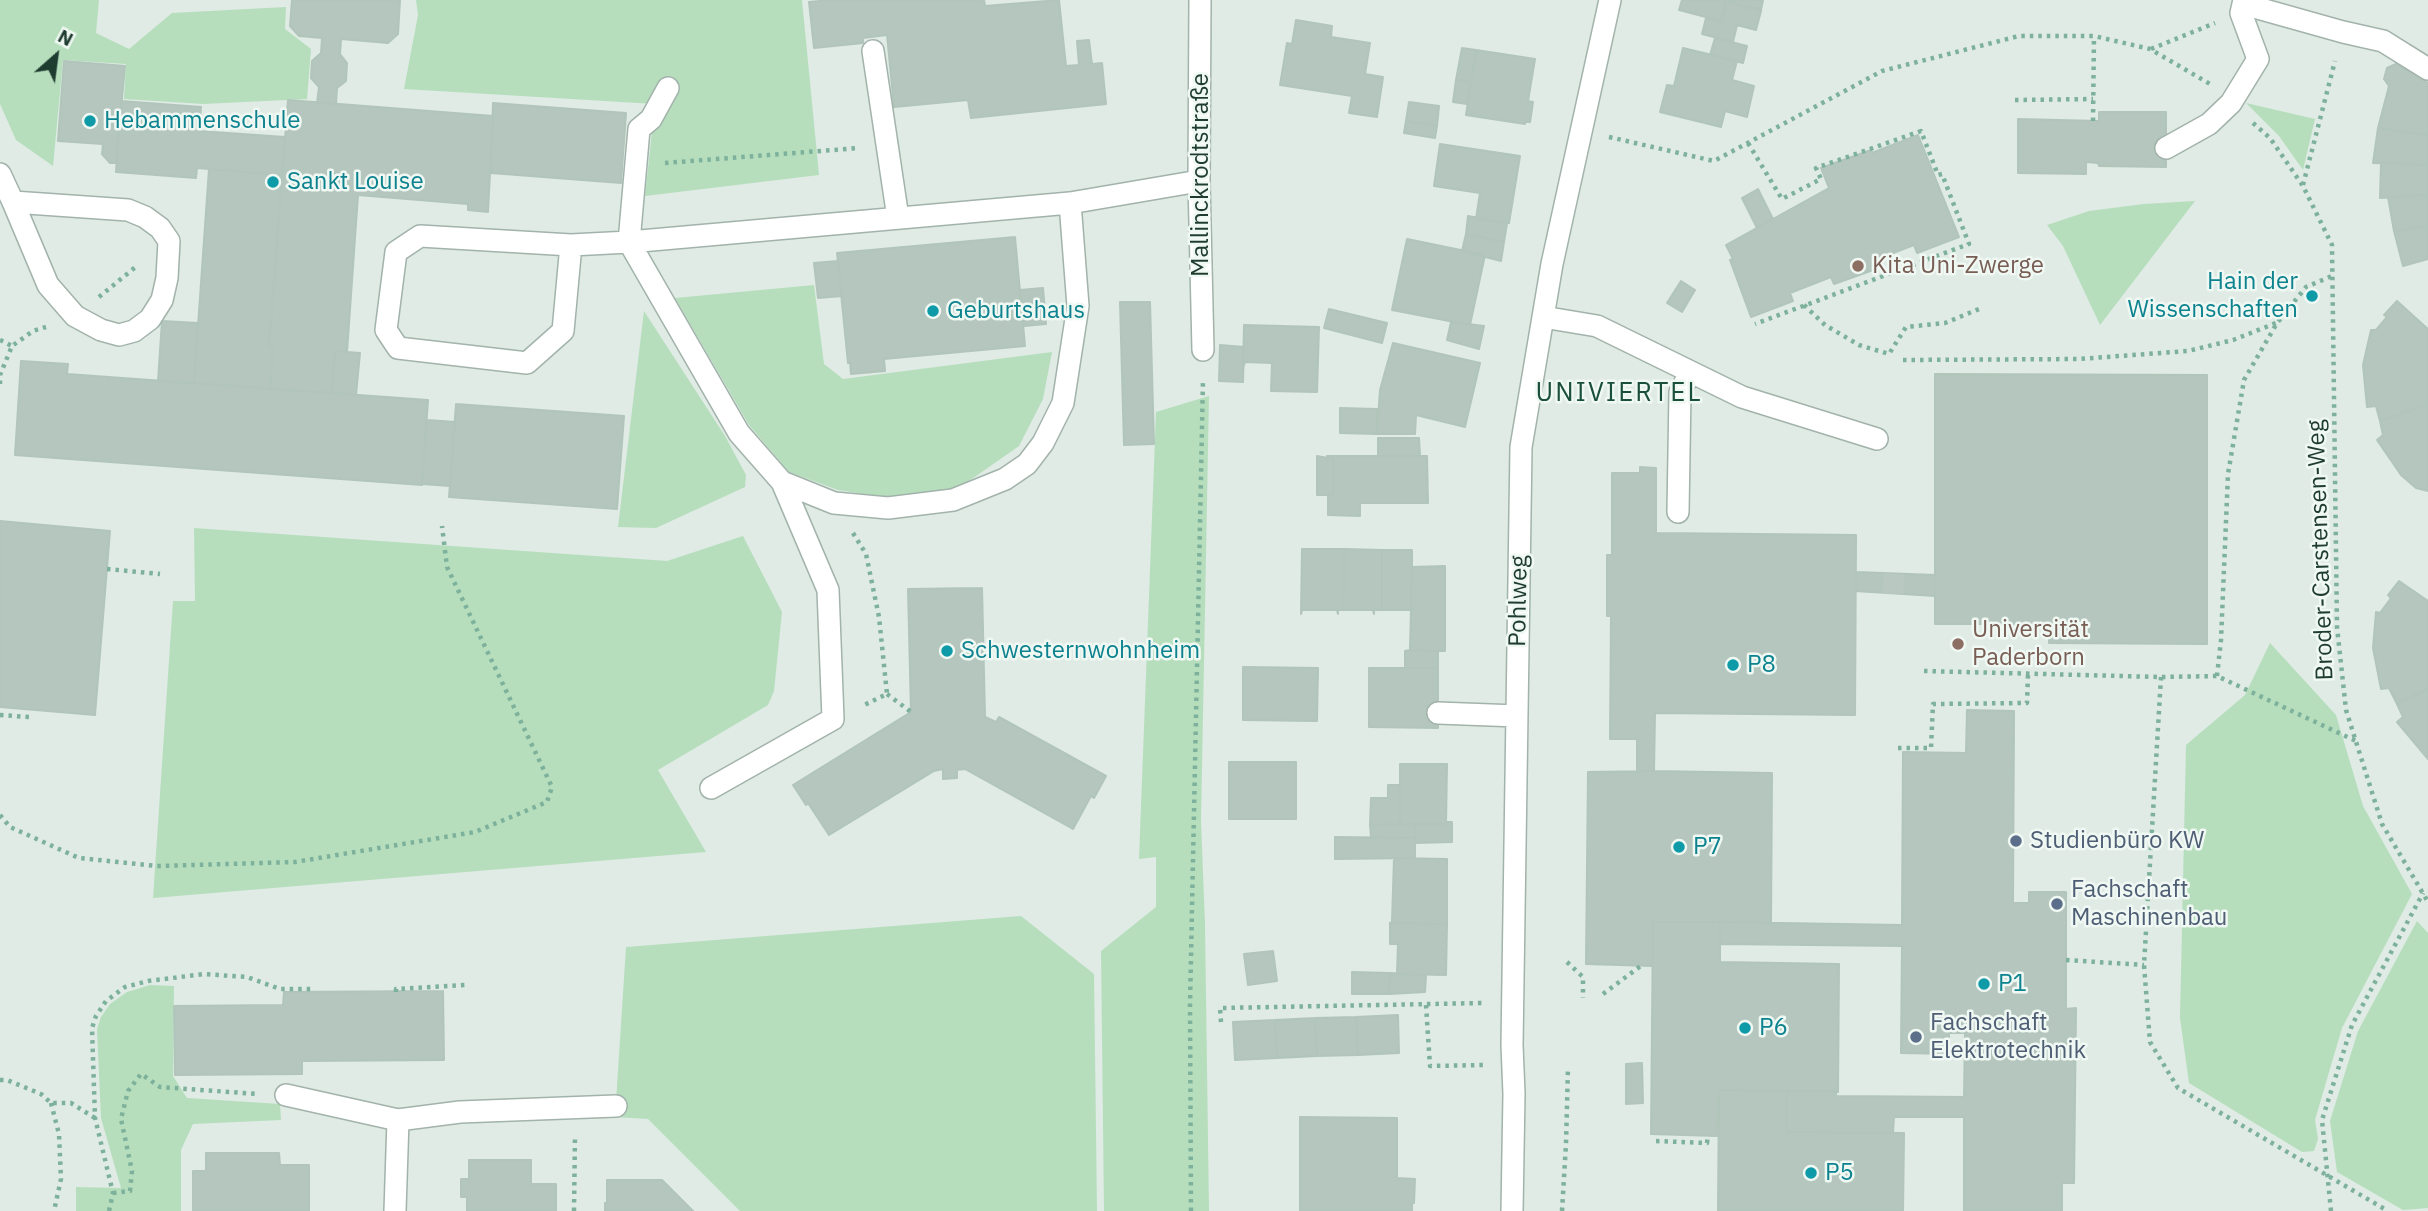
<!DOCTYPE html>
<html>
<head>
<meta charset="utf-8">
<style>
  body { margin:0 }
  #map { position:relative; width:2428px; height:1211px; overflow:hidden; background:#dfebe4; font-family:"IBM Plex Sans",sans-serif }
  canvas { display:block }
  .north { position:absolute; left:21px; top:21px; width:70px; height:70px; -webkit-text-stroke:5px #f0f8f3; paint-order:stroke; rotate:28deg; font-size:19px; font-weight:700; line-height:28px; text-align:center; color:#1f3c31 }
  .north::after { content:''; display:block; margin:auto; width:24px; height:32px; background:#1f3c31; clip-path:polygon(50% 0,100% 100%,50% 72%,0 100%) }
</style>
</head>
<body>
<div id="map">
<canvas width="2428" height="1211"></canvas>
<div class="north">N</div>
</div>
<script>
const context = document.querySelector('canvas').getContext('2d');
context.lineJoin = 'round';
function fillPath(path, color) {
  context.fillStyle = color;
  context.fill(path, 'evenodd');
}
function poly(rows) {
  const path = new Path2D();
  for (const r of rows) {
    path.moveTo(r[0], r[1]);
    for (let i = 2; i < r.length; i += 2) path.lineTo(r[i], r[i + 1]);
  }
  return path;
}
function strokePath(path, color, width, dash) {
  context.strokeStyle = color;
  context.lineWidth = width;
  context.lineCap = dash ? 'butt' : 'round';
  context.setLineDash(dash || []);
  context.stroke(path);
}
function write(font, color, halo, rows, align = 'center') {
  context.font = font + ' "IBM Plex Sans",sans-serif';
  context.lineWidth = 5;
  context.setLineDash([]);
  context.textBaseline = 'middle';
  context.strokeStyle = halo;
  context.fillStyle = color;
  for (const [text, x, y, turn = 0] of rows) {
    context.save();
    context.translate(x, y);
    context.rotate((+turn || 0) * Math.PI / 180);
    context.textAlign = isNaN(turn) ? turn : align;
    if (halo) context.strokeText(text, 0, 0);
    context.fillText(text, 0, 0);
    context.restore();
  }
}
fillPath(poly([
  [0,0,99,0,96,33,129,49,172,13,286,7,285,29,311,49,307,99,203,104,124,99,126,64,63,60,53,166,16,140,0,104],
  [416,0,802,0,819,175,645,196,655,104,404,89,418,15],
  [2246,103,2315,119,2303,170,2279,136],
  [2195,201,2100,325,2063,246,2047,225,2089,211,2144,204],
  [814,285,824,364,843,379,1052,352,1043,399,1019,446,956,490,889,498,838,490,789,472,749,425,675,298],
  [644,311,725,436,746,475,745,487,656,528,618,527],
  [1209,396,1201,821,1205,924,1209,1211,1104,1211,1101,951,1156,907,1156,857,1139,859,1156,412],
  [194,528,667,561,743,536,782,612,774,691,768,705,658,770,706,852,153,898,173,601,195,601],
  [2270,643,2336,715,2363,806,2412,894,2342,1028,2315,1120,2318,1139,2314,1151,2302,1152,2189,1083,2180,1018,2186,745,2245,695],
  [1021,916,1094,974,1097,1211,740,1211,648,1119,615,1117,626,947],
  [2417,921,2428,933,2428,1208,2403,1210,2337,1172,2330,1121,2358,1031],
  [150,985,174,986,173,1076,187,1098,280,1104,281,1120,193,1124,181,1150,181,1211,76,1211,76,1187,121,1188,101,1118,97,1029,101,1017,110,1004,127,992]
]), '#b6debd');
const building = poly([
  [292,0,400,0,398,34,388,43,341,39,340,54,347,63,346,81,337,88,336,104,317,103,319,87,311,78,312,61,321,53,322,38,299,36,290,26,292,0],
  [830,0,984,0,985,6,1059,0,1066,66,1079,65,1077,41,1089,40,1092,64,1102,63,1106,104,971,118,968,100,894,107,887,35,863,38,863,43,814,48,809,2,830,0],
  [1682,0,1763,0,1761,10,1726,1,1721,21,1679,10,1682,0],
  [1727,2,1761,11,1756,30,1737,25,1733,42,1702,34,1706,18,1722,22,1727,2],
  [1296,20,1332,26,1331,37,1370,43,1365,74,1383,77,1377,117,1349,113,1352,96,1280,85,1287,43,1292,44,1296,20],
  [1715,38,1747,46,1743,63,1710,55,1715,38],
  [1462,48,1476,50,1471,82,1456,80,1462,48],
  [1683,48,1737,61,1732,80,1754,86,1747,117,1725,111,1721,127,1660,112,1667,85,1674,86,1683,48],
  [1476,50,1535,59,1528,101,1533,102,1530,122,1525,122,1525,124,1466,115,1476,50],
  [64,61,125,66,116,163,110,163,102,154,103,144,58,141,64,61],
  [2396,64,2428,83,2428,135,2378,128,2389,86,2384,79,2387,68,2396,64],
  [1456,80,1471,82,1467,104,1453,102,1456,80],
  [288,100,493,116,488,212,468,210,468,204,358,195,347,352,335,351,332,393,270,389,273,346,269,346,288,100],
  [121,101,201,107,199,131,285,137,282,175,197,168,196,178,116,172,121,101],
  [1409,102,1439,106,1437,126,1406,121,1409,102],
  [493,103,626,113,621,183,491,173,493,103],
  [2099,112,2166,112,2166,167,2099,166,2098,163,2086,162,2086,174,2018,173,2018,119,2099,121,2099,112],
  [1406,121,1437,126,1435,138,1404,133,1406,121],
  [2378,128,2428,135,2428,165,2373,163,2378,128],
  [1918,135,1959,237,1917,253,1914,245,1872,261,1876,269,1834,284,1831,277,1790,293,1793,301,1751,317,1730,260,1733,259,1726,245,1829,188,1821,168,1871,150,1872,153,1918,135],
  [1440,144,1520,156,1509,223,1476,219,1480,193,1434,186,1440,144],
  [2381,162,2428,165,2428,195,2380,198,2381,162],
  [209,169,282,175,269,346,273,346,270,389,194,383,209,169],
  [1758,189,1773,219,1757,228,1742,198,1758,189],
  [2428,195,2428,226,2394,231,2388,197,2428,195],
  [1468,216,1507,223,1504,242,1466,234,1468,216],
  [2428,226,2428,259,2403,266,2394,231,2428,226],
  [1466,234,1504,242,1501,261,1462,251,1466,234],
  [1015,237,1025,346,884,359,885,371,851,374,850,362,848,363,837,253,1015,237],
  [1407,239,1485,255,1470,325,1392,310,1407,239],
  [838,261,842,296,818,298,814,263,838,261],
  [1681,281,1695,290,1682,312,1667,303,1681,281],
  [1043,288,1046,324,1024,326,1020,290,1043,288],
  [2397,301,2428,329,2428,404,2380,421,2376,406,2367,407,2363,365,2371,330,2376,330,2387,317,2384,315,2397,301],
  [1120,302,1150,302,1154,444,1124,445,1120,302],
  [1329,309,1387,323,1382,343,1324,328,1329,309],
  [162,321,198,323,194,383,158,381,162,321],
  [1451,322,1484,326,1479,349,1447,340,1451,322],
  [1244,325,1319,327,1317,392,1271,391,1272,363,1245,362,1243,368,1244,325],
  [1393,343,1480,363,1465,427,1416,415,1415,434,1377,434,1380,390,1393,343],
  [1220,345,1244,347,1243,382,1219,381,1220,345],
  [335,351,360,353,356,395,332,393,335,351],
  [21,361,68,364,67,374,428,400,422,485,15,455,21,361],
  [1935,374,2207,375,2207,644,2049,643,2049,624,1935,624,1935,374],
  [456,404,624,416,617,509,449,497,456,404],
  [2428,404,2428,491,2416,488,2401,475,2377,440,2383,435,2380,421,2428,404],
  [1340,408,1377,409,1377,434,1340,433,1340,408],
  [427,420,455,422,450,486,422,484,427,420],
  [1378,438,1419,438,1420,456,1378,456,1378,438],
  [1317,456,1333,459,1333,495,1317,495,1317,456],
  [1327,456,1427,456,1428,503,1360,503,1360,516,1328,515,1328,495,1333,495,1333,459,1327,459,1327,456],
  [1640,467,1656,468,1656,533,1856,535,1855,715,1655,713,1654,771,1637,772,1637,739,1610,739,1611,616,1607,616,1607,555,1612,555,1612,473,1640,473,1640,467],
  [0,521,110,531,95,715,0,707,0,521],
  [1302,549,1344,549,1343,610,1338,610,1338,614,1337,610,1302,610,1301,614,1302,549],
  [1344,549,1382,550,1382,610,1374,610,1374,614,1373,610,1343,610,1344,549],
  [1382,550,1412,550,1412,610,1382,610,1382,550],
  [1445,566,1445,651,1410,650,1412,567,1445,566],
  [1856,572,1935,575,1935,596,1855,591,1856,572],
  [2399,581,2428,601,2428,689,2397,704,2389,688,2381,689,2373,648,2376,612,2380,613,2391,598,2388,595,2399,581],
  [982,588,985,717,996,722,999,717,1106,776,1094,798,1091,796,1073,829,965,769,957,770,957,778,943,779,943,769,934,771,829,835,808,803,806,805,793,785,911,712,908,589,982,588],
  [1410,650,1438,651,1438,668,1405,668,1405,651,1410,650],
  [1243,667,1318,668,1317,721,1243,720,1243,667],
  [1369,668,1438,668,1438,728,1369,727,1369,668],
  [2428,689,2428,759,2397,722,2403,717,2397,704,2428,689],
  [1967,710,2014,711,2013,903,2029,903,2029,892,2066,892,2066,1009,2076,1008,2074,1183,2062,1183,2062,1211,1964,1211,1964,1117,1894,1117,1893,1133,1787,1132,1787,1091,1836,1091,1836,1096,1964,1097,1965,1033,1949,1033,1949,1054,1901,1053,1902,946,1720,944,1720,922,1902,925,1903,752,1966,753,1967,710],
  [1229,762,1296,762,1296,819,1229,819,1229,762],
  [1400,764,1447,764,1446,824,1400,824,1400,764],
  [1654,771,1772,773,1771,922,1653,922,1652,966,1586,964,1588,772,1654,771],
  [1388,785,1400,785,1400,824,1370,825,1371,798,1388,798,1388,785],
  [1446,822,1452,822,1452,842,1415,843,1415,824,1446,824,1446,822],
  [1400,824,1415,824,1415,838,1371,837,1370,825,1400,824],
  [1335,837,1415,838,1415,858,1335,859,1335,837],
  [1394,858,1447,859,1447,924,1390,923,1392,922,1394,858],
  [1653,922,1720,922,1720,962,1839,964,1838,1092,1719,1090,1717,1136,1651,1134,1653,922],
  [1390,923,1447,924,1446,975,1397,974,1398,944,1390,944,1390,923],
  [1273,951,1277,981,1248,985,1244,954,1273,951],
  [1352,972,1390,973,1389,994,1352,994,1352,972],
  [1390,973,1426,975,1425,992,1389,994,1390,973],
  [443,991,444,1060,302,1061,302,1074,175,1075,174,1006,283,1005,284,992,443,991],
  [1398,1015,1399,1053,1358,1055,1356,1017,1398,1015],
  [1356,1017,1358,1055,1317,1056,1315,1018,1356,1017],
  [1315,1018,1317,1056,1277,1058,1275,1020,1315,1018],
  [1275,1020,1277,1058,1235,1060,1233,1022,1275,1020],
  [1642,1063,1643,1103,1626,1104,1626,1064,1642,1063],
  [1719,1090,1787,1091,1787,1132,1904,1133,1903,1211,1718,1211,1719,1090],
  [1300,1117,1397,1118,1397,1178,1415,1179,1414,1203,1412,1203,1412,1211,1300,1211,1300,1117],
  [206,1153,279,1153,280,1165,309,1165,309,1211,193,1211,193,1171,206,1171,206,1153],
  [469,1160,531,1160,531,1184,556,1184,556,1211,467,1211,467,1197,461,1197,461,1179,469,1179,469,1160],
  [607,1180,662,1180,693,1211,605,1211,605,1203,607,1203,607,1180]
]);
fillPath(building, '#b4c6bd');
strokePath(building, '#b1c5bb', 2);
strokePath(poly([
  [1893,594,1894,574]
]), '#b9c8c0', 21, [21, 10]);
const minor = poly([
  [1200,0,1199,181,1203,350],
  [2243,4,2343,32,2383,41,2428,69],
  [873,51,898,218],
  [2166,148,2209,124,2231,103,2258,59,2241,13,2244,0],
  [0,174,13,202],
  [13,202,128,210,145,217,160,228,169,241,167,278,162,300,150,319,134,331,119,335,101,330,75,316,48,285,13,202],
  [571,245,563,331,527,363,398,348,386,330,396,252,420,236,571,245,629,242,639,129,651,119,668,88],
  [1543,317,1597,326,1742,397,1877,439],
  [782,482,834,503,888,508,953,500,1005,479,1027,464,1043,443,1063,403,1078,306,1070,203],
  [1678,512,1680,392,1690,373],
  [1438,713,1517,716],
  [711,788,833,719,828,590,782,482,739,433,629,242,1070,203,1199,181],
  [286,1095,398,1120,460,1112,616,1106],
  [395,1211,398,1120],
  [1512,1211,1514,1094,1512,1045,1521,447,1552,264,1610,0]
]);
strokePath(minor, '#a2b3ab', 24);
strokePath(poly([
  [2151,49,2215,23],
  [2015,100,2093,99],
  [2093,121,2094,36],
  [2253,123,2270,138,2303,186,2332,245,2337,627,2346,710,2382,824,2428,902],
  [1609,137,1714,161,1882,71,2019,36,2094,36,2150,49,2210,84],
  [1748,143,1782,199,1821,179,1816,168,1921,131,1938,175,1942,174,1969,244,1755,324],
  [665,163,859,148],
  [2303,185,2335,61],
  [99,297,138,265],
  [1804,305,1825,325,1859,345,1889,354,1906,327,1945,323,1979,309],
  [0,340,12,346],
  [1903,360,2079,359,2188,351,2233,340,2276,323],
  [0,384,0,375,12,346,33,331,46,327],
  [853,533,866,554,879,617,887,694,862,706],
  [107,569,160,574],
  [1924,671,2161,677,2217,676,2356,741],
  [2217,676,2221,640,2228,474,2244,380,2277,323,2306,287,2332,276],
  [2161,677,2144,965,2150,1042,2178,1088,2388,1211],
  [887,694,911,712],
  [0,715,29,717],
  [1898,748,1931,748,1933,704,2027,703,2028,674],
  [0,815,10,827,79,858,157,866,295,862,475,832,547,802,552,787,447,567,442,526],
  [2066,960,2144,965],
  [1567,962,1583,977,1583,998],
  [396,992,396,989,466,985],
  [1603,994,1642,965],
  [1426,1005,1430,1066,1483,1065],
  [1221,1022,1220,1008,1484,1003],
  [0,1080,7,1080,41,1094,51,1103,71,1103,95,1118],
  [51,1103,59,1134,61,1179,54,1211],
  [1656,1141,1707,1143,1708,1135],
  [113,1193,130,1191,132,1171,121,1119,128,1091,141,1074,160,1087,257,1094],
  [109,1211,113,1193,95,1118,92,1028,96,1016,106,1001,125,987,148,981,204,974,247,977,280,989,311,989,310,992],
  [574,1211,575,1135],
  [1191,1211,1190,1005,1203,379],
  [1562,1211,1566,1144,1568,1067],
  [2331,1211,2322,1120,2352,1025,2423,893]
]), '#7db19b', 4.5, [3.5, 5]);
strokePath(minor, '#fff', 21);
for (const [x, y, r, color] of [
  [90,121,7,"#0f9aa8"],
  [273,182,7,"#0f9aa8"],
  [1858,266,7,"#8d6e63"],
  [2312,296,7,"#0f9aa8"],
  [933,311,7,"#0f9aa8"],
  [1958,644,7,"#8d6e63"],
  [947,651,7,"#0f9aa8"],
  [1733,665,7,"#0f9aa8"],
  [2016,841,7,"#5c6f8a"],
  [1679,847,7,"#0f9aa8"],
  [2057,904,7,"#5c6f8a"],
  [1984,984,7,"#0f9aa8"],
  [1745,1028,7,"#0f9aa8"],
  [1916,1037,7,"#5c6f8a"],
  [1811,1173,7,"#0f9aa8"]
]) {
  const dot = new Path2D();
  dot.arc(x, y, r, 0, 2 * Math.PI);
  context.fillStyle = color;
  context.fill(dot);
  strokePath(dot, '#f0f8f3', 2.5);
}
write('24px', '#0d838f', '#f0f8f3', [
  ["Hebammenschule",104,121],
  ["Sankt Louise",287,182],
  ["Hain der",2298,282,"right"],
  ["Wissenschaften",2298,310,"right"],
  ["Geburtshaus",947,311],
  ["Schwesternwohnheim",961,651],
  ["P8",1747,665],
  ["P7",1693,847],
  ["P1",1998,984],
  ["P6",1759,1028],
  ["P5",1825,1173]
], 'left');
write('24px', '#1f3c31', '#f0f8f3', [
  ["Mallinckrodtstraße",1201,175,-90],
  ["Broder-Carstensen-Weg",2321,550,-92],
  ["Pohlweg",1519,601,-89]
]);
write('24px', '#785e54', '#f0f8f3', [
  ["Kita Uni-Zwerge",1872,266],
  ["Universität",1972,630],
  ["Paderborn",1972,658]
], 'left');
write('24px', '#4e5e75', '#f0f8f3', [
  ["Studienbüro KW",2030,841],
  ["Fachschaft",2071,890],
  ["Maschinenbau",2071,918],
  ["Fachschaft",1930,1023],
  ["Elektrotechnik",1930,1051]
], 'left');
context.letterSpacing = '2px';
write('26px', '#1a4f3c', '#f0f8f3', [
  ["UNIVIERTEL",1619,393]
]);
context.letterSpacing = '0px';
</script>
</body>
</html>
